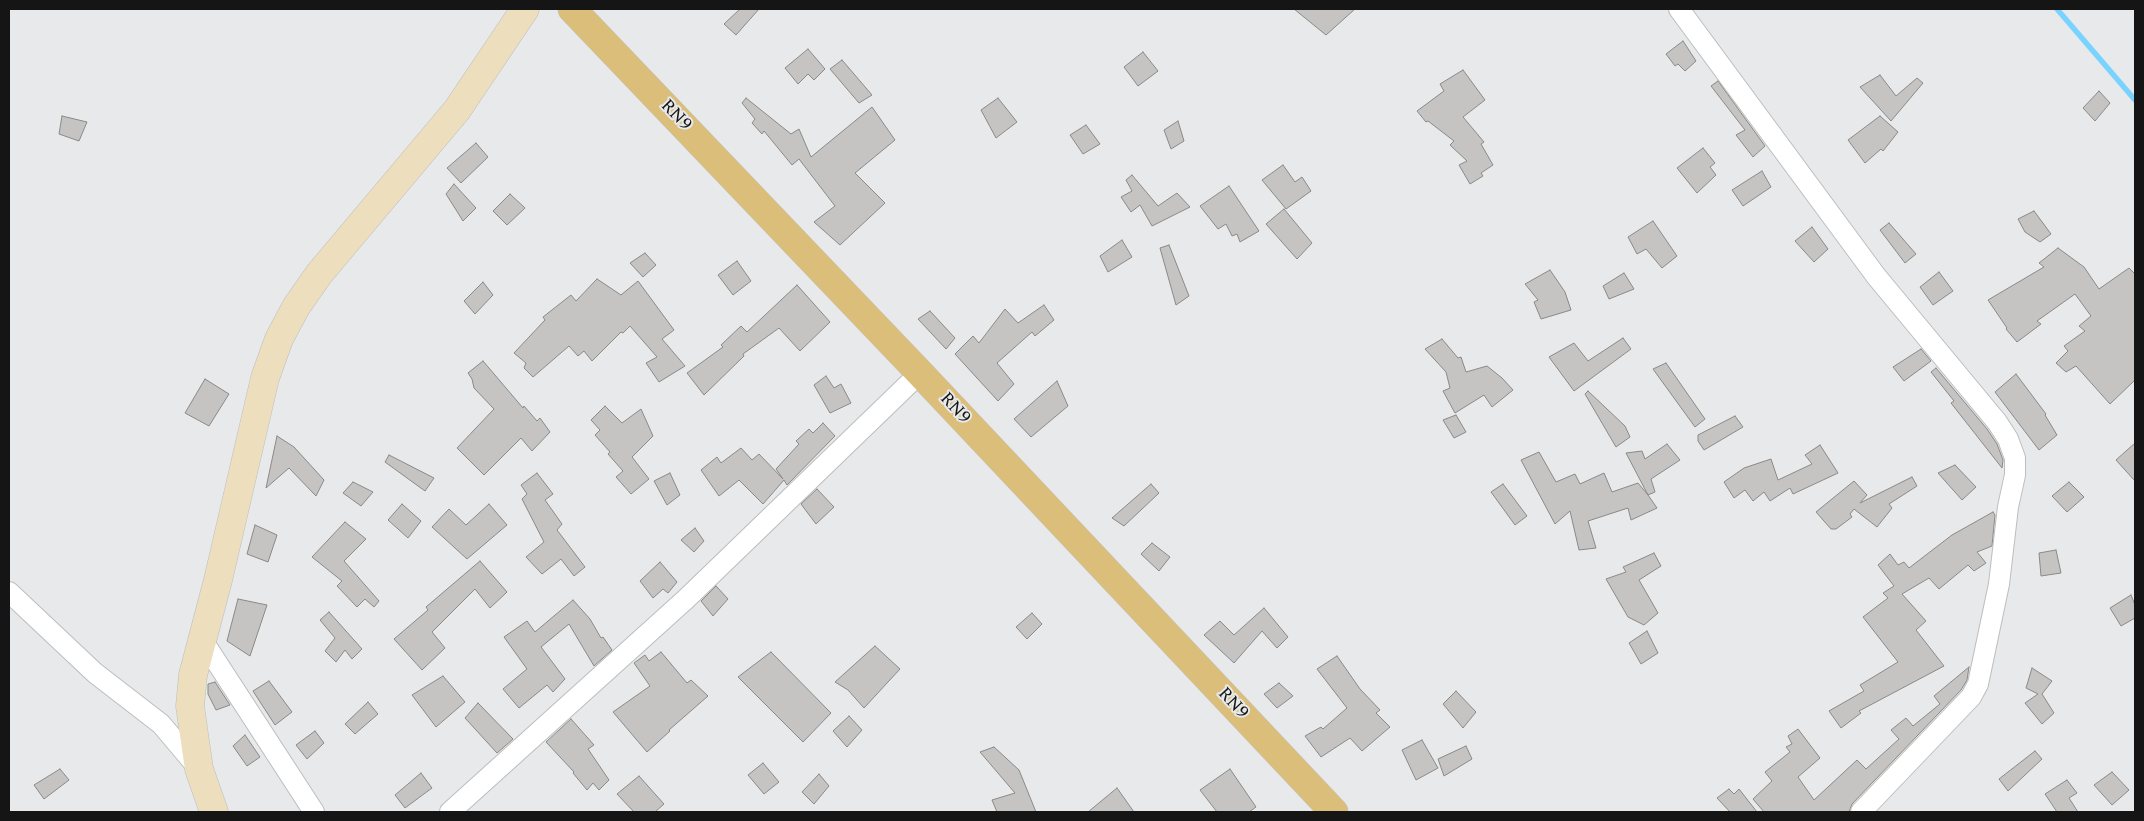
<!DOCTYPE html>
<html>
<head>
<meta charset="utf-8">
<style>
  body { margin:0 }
  #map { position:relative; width:2144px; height:821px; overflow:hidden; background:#e7e9ea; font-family:Spectral,serif }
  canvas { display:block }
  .frame { position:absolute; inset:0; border:10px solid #151515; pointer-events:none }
</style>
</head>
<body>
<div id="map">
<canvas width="2144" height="821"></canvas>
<div class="frame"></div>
</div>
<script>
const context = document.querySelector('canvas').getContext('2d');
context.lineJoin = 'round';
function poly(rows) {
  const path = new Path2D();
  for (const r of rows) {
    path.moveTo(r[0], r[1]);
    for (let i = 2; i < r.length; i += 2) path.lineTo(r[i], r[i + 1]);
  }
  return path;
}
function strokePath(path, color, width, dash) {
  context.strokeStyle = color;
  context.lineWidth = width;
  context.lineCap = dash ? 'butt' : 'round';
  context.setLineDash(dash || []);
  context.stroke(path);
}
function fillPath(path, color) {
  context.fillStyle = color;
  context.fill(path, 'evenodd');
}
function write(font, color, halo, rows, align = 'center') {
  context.font = font + ' Spectral,serif';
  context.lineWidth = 4;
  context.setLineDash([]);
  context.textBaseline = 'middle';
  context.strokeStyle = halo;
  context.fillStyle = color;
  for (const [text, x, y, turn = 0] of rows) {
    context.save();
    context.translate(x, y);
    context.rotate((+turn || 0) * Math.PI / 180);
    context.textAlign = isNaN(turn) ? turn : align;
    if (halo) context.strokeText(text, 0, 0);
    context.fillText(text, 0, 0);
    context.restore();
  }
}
strokePath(poly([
  [2057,9,2135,100]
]), '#7ad3ff', 5.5);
const building = poly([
  [740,9,759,9,736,35,724,24,740,9],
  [1294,9,1355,9,1326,35,1294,9],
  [1683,41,1696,61,1685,71,1678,64,1675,66,1666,54,1683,41],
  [808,49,825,69,814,80,808,74,798,84,785,68,808,49],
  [1143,52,1158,71,1138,86,1124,67,1143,52],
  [842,60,872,95,859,103,830,69,842,60],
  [1463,70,1485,100,1463,117,1484,142,1481,144,1493,165,1481,173,1483,176,1470,184,1459,165,1467,161,1450,145,1454,141,1428,121,1426,122,1417,111,1444,91,1440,84,1463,70],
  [1880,75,1896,96,1917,78,1923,83,1891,121,1860,87,1880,75],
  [1718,81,1765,146,1753,157,1736,135,1745,130,1711,86,1718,81],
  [2099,91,2110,103,2095,121,2083,108,2099,91],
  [746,98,791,134,799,129,811,157,872,107,895,140,855,173,885,203,840,245,814,222,835,206,799,159,792,165,764,131,762,134,752,123,755,119,742,103,746,98],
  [998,98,1017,122,996,138,981,110,998,98],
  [62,116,87,122,79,141,59,134,62,116],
  [1880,116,1898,132,1883,151,1881,149,1865,163,1848,140,1880,116],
  [1178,121,1184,141,1171,149,1164,130,1178,121],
  [1086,125,1100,144,1083,154,1070,135,1086,125],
  [476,143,488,157,461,183,447,168,476,143],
  [1703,148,1715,163,1710,167,1716,175,1697,193,1677,168,1703,148],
  [1283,165,1295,182,1302,177,1311,191,1286,209,1262,180,1283,165],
  [1762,171,1771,187,1743,206,1732,190,1762,171],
  [1132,175,1158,206,1177,193,1190,207,1152,226,1140,205,1131,212,1121,197,1132,191,1126,180,1132,175],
  [454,184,476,208,463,221,446,194,454,184],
  [1229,186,1259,231,1240,242,1237,234,1232,236,1226,224,1218,229,1200,206,1229,186],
  [510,194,525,208,507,225,493,211,510,194],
  [1284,209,1312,243,1297,259,1266,224,1284,209],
  [2034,211,2051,234,2040,242,2025,232,2018,219,2034,211],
  [1653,221,1677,256,1662,268,1646,249,1637,254,1628,237,1653,221],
  [1889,223,1916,254,1905,263,1880,230,1889,223],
  [1812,227,1828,249,1814,262,1795,241,1812,227],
  [1122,240,1132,257,1108,272,1100,256,1122,240],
  [1169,245,1189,296,1176,305,1160,248,1169,245],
  [2058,248,2084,267,2099,289,2129,268,2135,274,2135,380,2110,404,2076,366,2066,372,2056,363,2068,351,2064,346,2085,331,2079,326,2091,316,2075,294,2037,321,2041,324,2017,342,2006,329,2007,328,1988,300,2044,267,2039,263,2058,248],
  [645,253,656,265,643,277,630,263,645,253],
  [737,261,751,281,733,295,718,275,737,261],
  [1550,270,1565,292,1571,310,1541,319,1534,302,1538,300,1525,284,1550,270],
  [1939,272,1953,291,1933,305,1920,287,1939,272],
  [1624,273,1634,289,1609,299,1603,286,1624,273],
  [597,279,621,295,638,281,674,330,662,339,685,366,659,382,646,363,657,357,630,326,623,333,621,332,592,361,584,351,578,356,569,346,533,377,524,368,526,363,514,353,545,320,543,317,571,295,576,301,597,279],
  [483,282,493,295,475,314,464,301,483,282],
  [797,285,830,322,800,351,779,328,743,354,744,356,704,395,687,373,723,347,721,345,741,326,747,332,797,285],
  [1044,305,1054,320,1035,336,1032,332,997,363,1014,384,998,401,955,354,973,336,979,343,1005,309,1018,323,1044,305],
  [930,311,955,338,946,349,918,319,930,311],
  [1623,338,1631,349,1574,391,1549,357,1574,343,1588,361,1623,338],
  [1442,339,1458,358,1461,357,1466,372,1487,366,1502,378,1513,390,1492,407,1484,395,1455,413,1443,391,1450,388,1446,372,1425,349,1442,339],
  [1921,349,1931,361,1904,381,1893,367,1921,349],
  [483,361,523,408,524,406,537,421,540,418,550,432,532,451,521,438,484,475,457,448,494,409,474,388,472,379,468,373,483,361],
  [1666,363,1705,419,1695,427,1653,369,1666,363],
  [1936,368,1987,429,1997,444,2003,460,2002,468,1951,403,1954,401,1931,372,1936,368],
  [2016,374,2046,414,2045,415,2057,435,2039,450,1995,392,2016,374],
  [826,376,834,388,841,384,851,403,830,413,814,385,826,376],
  [205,379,229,394,209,426,185,413,205,379],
  [1057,381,1068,406,1031,437,1014,419,1057,381],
  [1588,391,1625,426,1630,437,1616,447,1585,394,1588,391],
  [605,406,622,423,641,409,653,436,632,457,649,479,631,494,616,477,623,471,608,454,610,452,595,435,600,430,591,420,605,406],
  [1456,415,1466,432,1454,438,1443,420,1456,415],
  [1735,416,1743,427,1704,450,1698,441,1698,435,1735,416],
  [823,423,835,436,787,485,784,480,763,504,739,480,719,496,701,470,717,457,721,463,741,448,752,460,759,454,783,479,776,469,799,444,796,441,809,429,813,433,823,423],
  [277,436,294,447,324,480,316,496,289,468,266,488,277,436],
  [2135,443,2135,481,2116,460,2135,443],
  [1667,444,1680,460,1651,479,1655,492,1648,495,1657,508,1631,520,1628,508,1588,521,1596,548,1579,550,1570,511,1555,524,1521,460,1539,452,1556,482,1575,474,1580,484,1604,473,1612,492,1638,483,1648,495,1626,453,1642,451,1645,459,1667,444],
  [1820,445,1838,473,1793,494,1790,488,1770,501,1764,492,1753,501,1745,490,1734,498,1724,482,1744,468,1771,459,1778,480,1812,464,1805,455,1820,445],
  [389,455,434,478,425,491,385,462,389,455],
  [1955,465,1976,487,1962,500,1938,473,1955,465],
  [537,473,553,494,545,500,562,524,557,530,585,567,574,576,561,559,542,574,526,557,544,542,522,499,527,494,521,485,537,473],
  [670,473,680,495,667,505,654,481,670,473],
  [1912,477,1917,486,1889,504,1892,508,1877,527,1854,509,1850,514,1852,517,1836,529,1831,529,1816,512,1854,481,1867,495,1860,503,1912,477],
  [353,482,373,492,361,506,343,493,353,482],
  [2069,482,2084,497,2067,512,2052,496,2069,482],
  [1151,484,1159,493,1124,526,1112,518,1151,484],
  [1503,484,1527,516,1515,525,1491,492,1503,484],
  [817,489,834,507,816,524,801,504,817,489],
  [402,504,421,521,408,538,388,520,402,504],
  [489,504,507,525,467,559,432,527,449,509,466,525,489,504],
  [1993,512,1995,515,1992,546,1977,552,1986,563,1974,571,1968,565,1939,589,1929,578,1902,594,1926,621,1916,630,1944,666,1859,711,1861,713,1841,728,1829,711,1864,691,1860,685,1898,662,1863,617,1888,598,1883,593,1894,586,1878,565,1890,554,1898,565,1904,562,1909,568,1952,535,1993,512],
  [345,522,366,539,344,561,379,601,374,607,365,599,357,607,337,586,342,581,312,557,345,522],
  [255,525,277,535,268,562,247,554,255,525],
  [695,528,704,541,694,552,681,540,695,528],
  [1152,543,1170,557,1159,571,1141,554,1152,543],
  [2056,550,2061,573,2041,576,2039,553,2056,550],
  [1654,553,1661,566,1639,580,1658,613,1644,625,1628,617,1606,579,1626,572,1623,567,1654,553],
  [480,561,507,592,490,608,475,589,432,632,445,648,422,670,394,639,428,610,426,607,480,561],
  [660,562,677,582,668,593,663,589,653,598,640,581,660,562],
  [716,586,728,599,713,616,701,601,716,586],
  [2131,595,2135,605,2135,618,2121,626,2110,608,2131,595],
  [238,599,267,605,250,656,227,641,238,599],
  [573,600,590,619,601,638,603,637,612,650,594,666,569,624,541,647,565,679,553,692,547,685,519,708,503,689,527,669,504,637,527,621,535,632,573,600],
  [1264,608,1288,637,1277,648,1262,631,1234,663,1204,635,1220,621,1234,635,1264,608],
  [329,612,362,649,352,659,345,650,336,662,325,651,335,638,320,620,329,612],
  [1032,613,1042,624,1027,639,1016,627,1032,613],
  [1647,631,1658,653,1641,664,1629,643,1647,631],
  [875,646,900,669,864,708,848,690,835,682,875,646],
  [661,652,687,683,691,680,708,696,669,730,670,731,647,752,613,712,650,686,634,663,645,655,649,661,661,652],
  [771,652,831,713,803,742,738,677,771,652],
  [1337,656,1360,689,1380,710,1376,713,1390,727,1362,751,1350,738,1321,757,1305,736,1321,727,1323,729,1347,708,1317,669,1337,656],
  [1969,667,1967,680,1961,690,1852,804,1849,812,1764,812,1753,799,1772,781,1765,772,1790,752,1786,747,1792,744,1788,736,1798,729,1820,758,1798,777,1814,800,1857,760,1866,769,1899,739,1891,730,1906,718,1913,726,1940,704,1934,696,1969,667],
  [2032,668,2052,681,2042,694,2054,713,2042,724,2025,703,2038,694,2026,688,2032,668],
  [443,676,465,702,436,727,412,695,443,676],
  [269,681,292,712,275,725,253,691,269,681],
  [215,682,230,705,216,710,208,694,208,684,215,682],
  [1279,683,1293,696,1277,708,1264,694,1279,683],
  [1456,691,1476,712,1463,728,1443,704,1456,691],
  [368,702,378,714,355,734,345,724,368,702],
  [478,703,513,739,497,753,465,718,478,703],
  [849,716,862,730,847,747,833,731,849,716],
  [571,719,594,745,588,749,609,780,599,790,593,783,587,790,573,773,574,772,546,742,571,719],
  [315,731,324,743,307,759,296,745,315,731],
  [245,735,260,757,247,766,233,746,245,735],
  [1422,740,1438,768,1416,780,1402,750,1422,740],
  [1466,746,1472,759,1444,776,1438,759,1466,746],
  [994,747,1019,770,1036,812,997,812,992,800,1015,793,980,752,994,747],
  [2035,751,2042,759,2008,791,1999,779,2035,751],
  [763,763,779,782,764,794,748,775,763,763],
  [60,769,69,780,44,799,34,785,60,769],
  [1230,769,1256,807,1249,812,1217,812,1200,790,1230,769],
  [2112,772,2129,790,2112,805,2094,785,2112,772],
  [421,773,432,788,405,808,395,795,421,773],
  [819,774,829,786,814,804,802,792,819,774],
  [639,776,664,804,655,812,634,812,617,794,639,776],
  [2067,780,2077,793,2069,798,2078,812,2057,812,2045,794,2067,780],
  [1117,788,1134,812,1088,812,1117,788],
  [1729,789,1734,794,1739,789,1757,812,1730,812,1717,798,1729,789]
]);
fillPath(building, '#c5c4c3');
strokePath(building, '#898987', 1);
const minor = poly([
  [1679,9,1876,276,1997,422,2008,439,2015,458,2015,475,2008,507,1999,584,1978,684,1971,697,1861,812],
  [9,592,95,673,161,724,199,769],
  [201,638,314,812],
  [450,812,686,599,920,373]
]);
const secondary = poly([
  [214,812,199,769,190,706,193,675,218,580,265,378,279,339,296,307,319,274,457,110,525,9]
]);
const primary = poly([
  [572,9,920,373,1334,812]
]);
strokePath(minor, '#bcbdbe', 22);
strokePath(secondary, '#bcbdbe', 29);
strokePath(primary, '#c7c7c7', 29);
strokePath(minor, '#fff', 20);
strokePath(secondary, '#eddebd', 28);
strokePath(primary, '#dabe7a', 28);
write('18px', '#151515', '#e7e9ea', [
  ["RN9",675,116,46],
  ["RN9",954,409,47],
  ["RN9",1232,704,47]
]);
</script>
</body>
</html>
